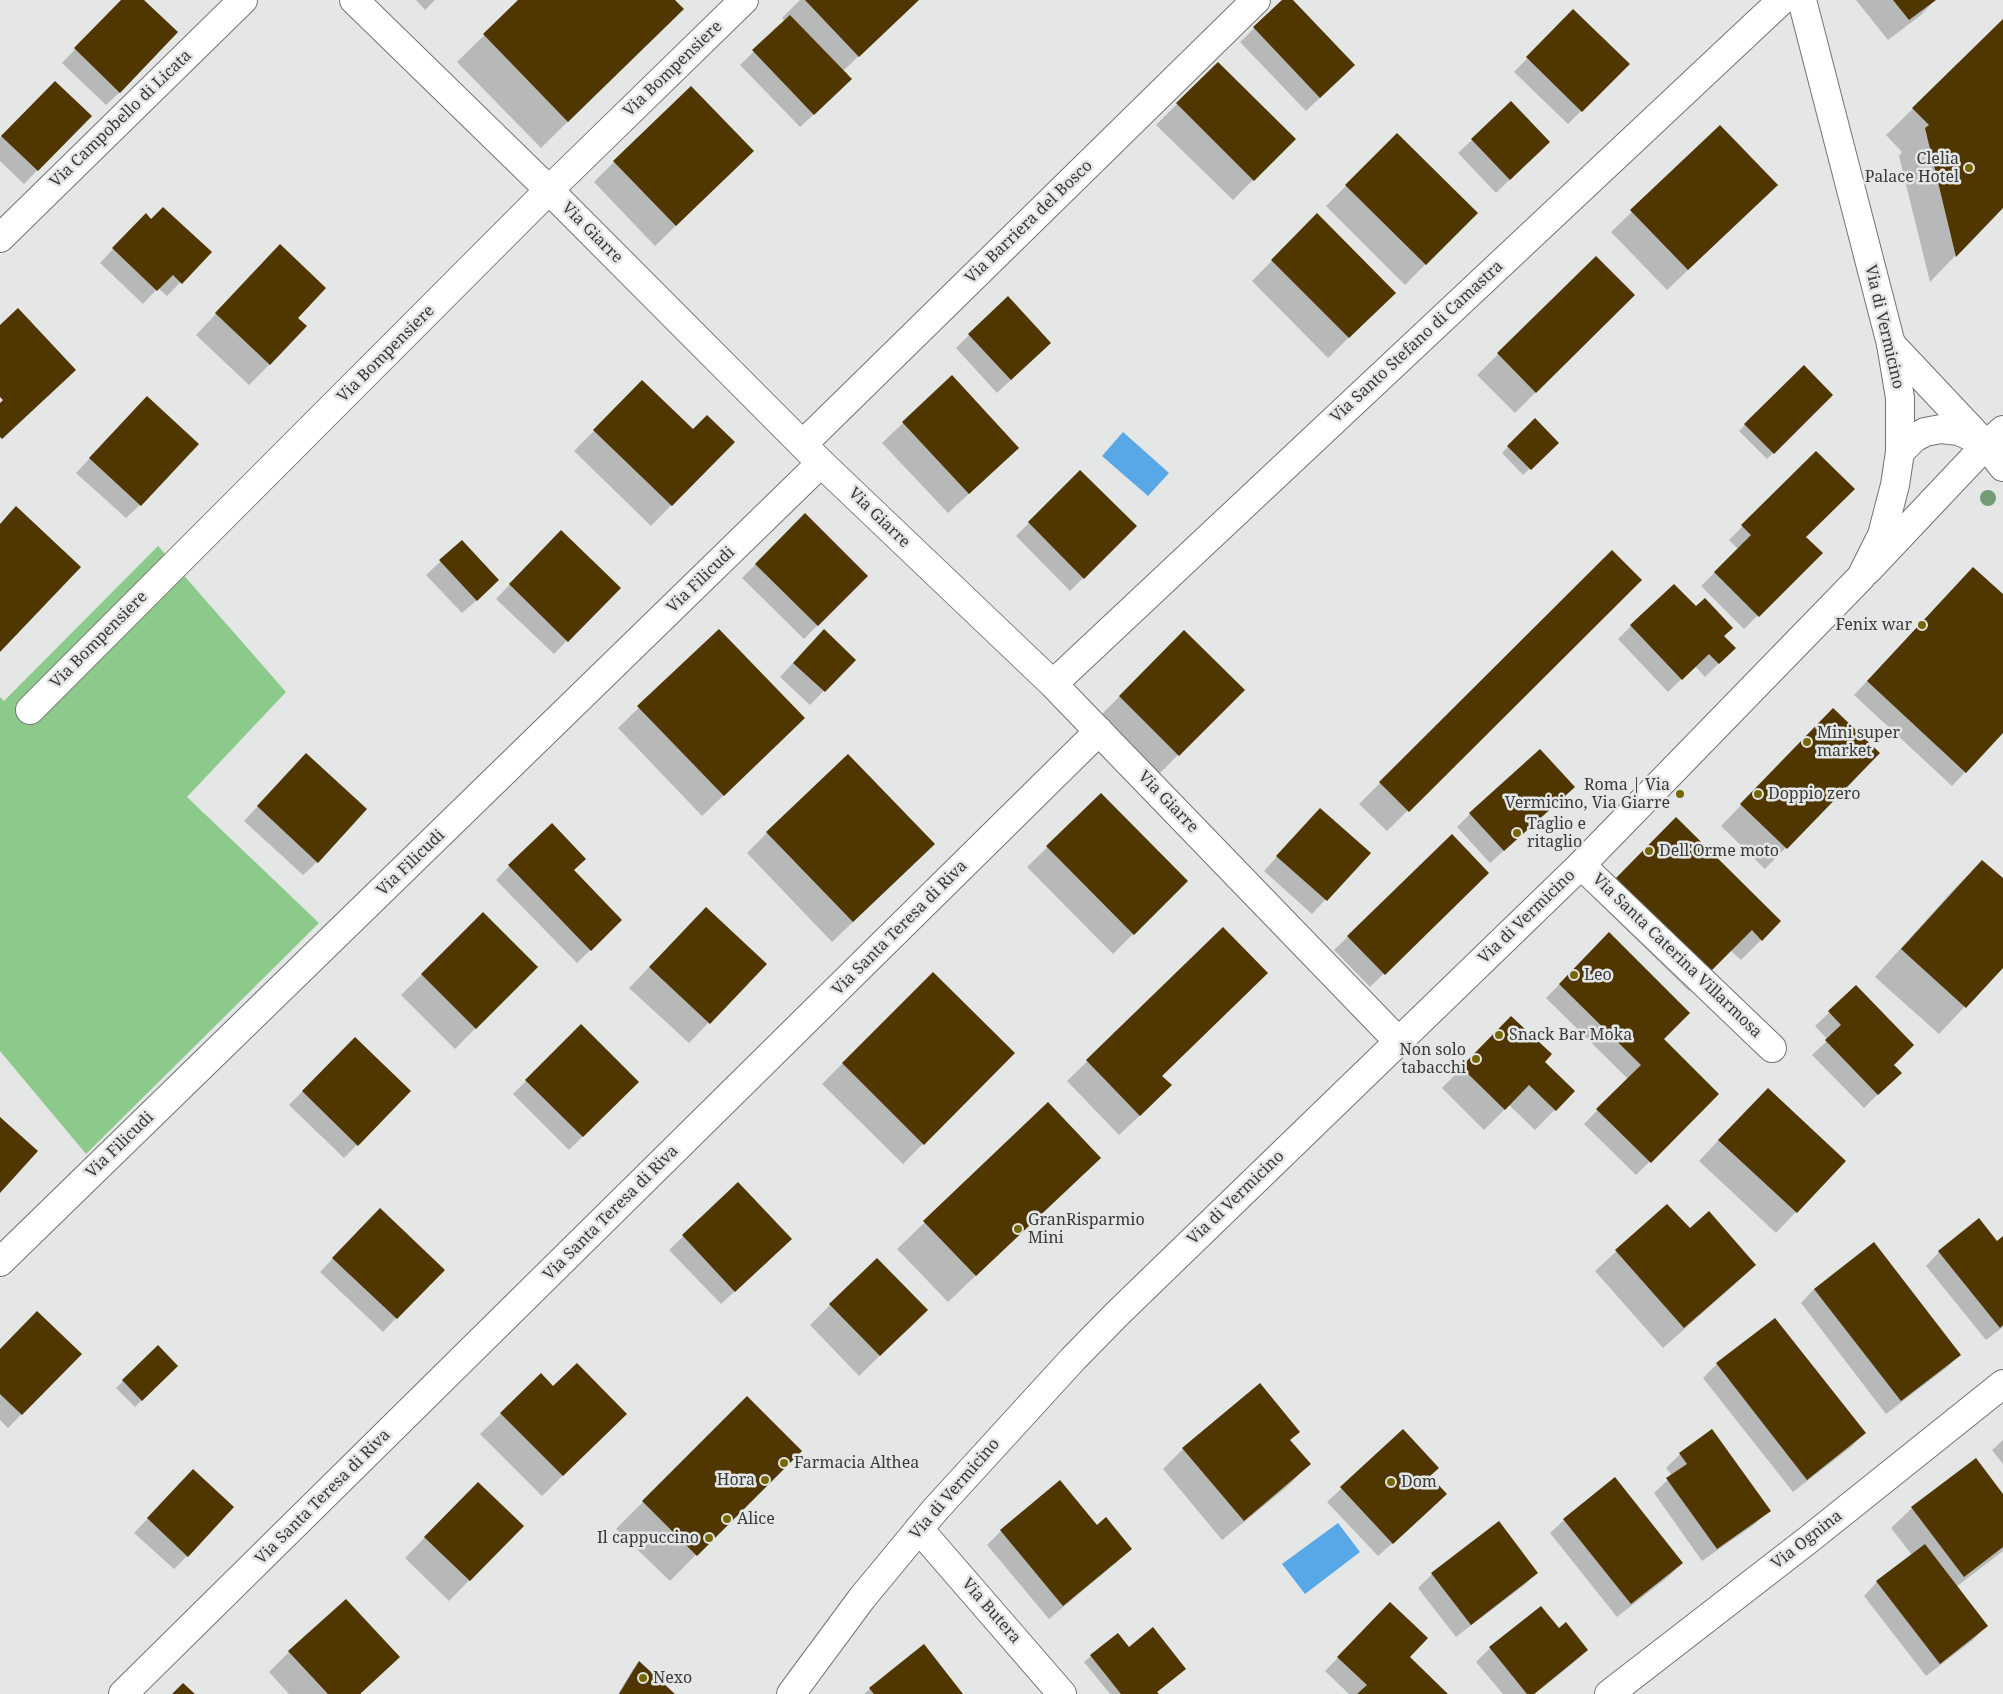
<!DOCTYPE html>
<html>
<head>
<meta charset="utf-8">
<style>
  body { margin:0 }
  canvas { display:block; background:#e5e6e6 }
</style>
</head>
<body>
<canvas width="2003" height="1694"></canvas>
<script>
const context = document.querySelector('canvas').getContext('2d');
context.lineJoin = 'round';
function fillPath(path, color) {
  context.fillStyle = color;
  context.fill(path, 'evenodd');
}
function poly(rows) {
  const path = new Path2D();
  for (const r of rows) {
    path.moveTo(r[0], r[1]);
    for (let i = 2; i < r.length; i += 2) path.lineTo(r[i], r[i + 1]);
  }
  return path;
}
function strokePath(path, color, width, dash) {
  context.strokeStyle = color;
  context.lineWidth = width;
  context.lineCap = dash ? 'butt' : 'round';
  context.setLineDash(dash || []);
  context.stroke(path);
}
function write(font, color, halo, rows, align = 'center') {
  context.font = font + ' "Noto Serif",serif';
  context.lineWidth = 5;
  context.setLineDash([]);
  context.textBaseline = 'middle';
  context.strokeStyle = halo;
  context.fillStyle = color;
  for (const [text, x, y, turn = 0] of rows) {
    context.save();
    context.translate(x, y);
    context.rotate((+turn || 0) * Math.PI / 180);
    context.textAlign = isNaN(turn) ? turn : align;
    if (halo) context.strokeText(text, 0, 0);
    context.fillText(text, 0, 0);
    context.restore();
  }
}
fillPath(poly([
  [158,546,286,692,187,797,319,923,86,1154,0,1051,0,697,4,701]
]), '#8cca8b');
fillPath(poly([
  [1123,432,1169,473,1148,496,1102,456],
  [1338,1523,1360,1552,1305,1594,1282,1564]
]), '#58a7e7');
fillPath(poly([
  [122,0,143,0,120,92,106,105,62,63],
  [416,0,435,0,425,10],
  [520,0,673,0,655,36,541,148,457,62],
  [800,0,917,0,843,71,837,93,800,127,740,65,785,21,782,18],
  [1284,0,1291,0,1340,79,1306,111,1240,42],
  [1856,0,1935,0,1921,15,1888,40],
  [1573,11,1628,64,1568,124,1514,72],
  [2003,21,2003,206,1930,282,1899,156,1902,152,1886,135],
  [1218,63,1294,139,1233,200,1156,125],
  [55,82,90,116,24,184,0,161,0,138],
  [1720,127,1756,205,1667,290,1611,232],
  [1397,135,1476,213,1405,285,1326,206],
  [1472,140,1535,155,1496,193,1458,153],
  [614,162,732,171,655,246,594,182],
  [1317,215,1394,293,1328,358,1252,281],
  [132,229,210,252,167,296,158,288,143,304,100,263],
  [1596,258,1633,295,1515,413,1477,375],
  [260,267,297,318,270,364,249,385,196,335],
  [969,335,1050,343,997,393,956,348],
  [1804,366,1832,395,1767,459,1739,431],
  [952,377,997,468,948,513,882,443],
  [642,382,693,431,733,442,651,526,574,451],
  [133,412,140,505,126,518,76,473],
  [1535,420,1557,443,1523,475,1502,453],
  [1816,453,1805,537,1821,553,1744,629,1701,586,1738,549,1729,540],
  [1080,472,1135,526,1070,591,1016,536],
  [805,515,866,576,804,639,742,578],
  [461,542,484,594,462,613,426,575],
  [548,545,619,588,554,654,496,599],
  [1612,552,1640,580,1387,831,1359,804],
  [1960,582,2003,596,2003,732,1952,786,1854,695],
  [1631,626,1734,648,1705,677,1695,666,1668,692,1618,639],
  [719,630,783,739,702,816,618,728],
  [1184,632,1243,690,1158,775,1099,717],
  [810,644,854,660,810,705,780,677],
  [1813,730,1878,753,1765,869,1721,826],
  [293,768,317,862,303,875,244,821],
  [1101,795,1186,881,1113,954,1027,867],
  [1559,800,1490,863,1457,827,1470,814],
  [1320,809,1369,853,1312,914,1264,871],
  [1676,819,1780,921,1741,960,1730,950,1689,991,1596,900],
  [767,833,913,865,832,942,747,853],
  [1452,836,1487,873,1370,987,1334,950],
  [1982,861,2003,880,2003,966,1939,1034,1875,977,1955,888],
  [509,866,573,871,621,920,577,963,496,880],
  [483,914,536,967,455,1049,401,995],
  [686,929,765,964,689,1043,629,988],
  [1223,929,1150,1106,1119,1135,1067,1081],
  [1609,934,1662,1039,1718,1094,1636,1175,1584,1124,1628,1079,1546,998],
  [933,973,1013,1053,903,1164,822,1084],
  [1856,987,1892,1065,1886,1086,1864,1108,1812,1055,1828,1040,1815,1026],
  [1511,1018,1543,1062,1573,1091,1535,1130,1509,1105,1484,1130,1442,1088],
  [581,1026,637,1082,569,1150,513,1094],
  [355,1038,410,1091,344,1158,289,1105],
  [1048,1104,1072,1184,948,1302,897,1249],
  [1747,1110,1844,1161,1776,1233,1699,1161],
  [738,1184,776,1253,721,1304,669,1250],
  [1667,1205,1690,1230,1755,1265,1734,1285,1663,1348,1595,1271],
  [367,1223,396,1318,383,1332,320,1272],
  [2003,1237,2003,1327,1986,1340,1926,1266,1939,1252,1997,1243],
  [1814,1289,1960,1355,1946,1368,1886,1414,1801,1303],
  [830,1305,906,1330,859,1376,810,1325],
  [158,1347,176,1366,135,1407,116,1388],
  [0,1351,80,1354,8,1428,0,1420],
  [1717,1364,1864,1433,1851,1447,1793,1492,1703,1378],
  [541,1375,605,1434,542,1496,480,1434],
  [747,1398,800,1450,670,1581,616,1529],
  [1403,1431,1429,1477,1432,1508,1378,1556,1327,1502],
  [1712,1431,1769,1510,1755,1524,1702,1561,1654,1493,1672,1476,1666,1468,1680,1454],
  [1289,1440,1309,1464,1289,1485,1222,1540,1163,1469,1183,1449],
  [2003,1440,2003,1464,1992,1450],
  [1060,1482,1097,1526,1131,1548,1117,1562,1049,1619,987,1545,1001,1531],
  [180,1484,187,1556,174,1569,134,1533],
  [2003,1496,2003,1551,1956,1587,1986,1626,1973,1640,1926,1676,1864,1596,1877,1582,1912,1555,1891,1528,1912,1508],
  [457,1504,522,1526,449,1601,405,1558],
  [1564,1520,1682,1563,1668,1577,1617,1617,1550,1533],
  [1498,1523,1537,1573,1523,1586,1456,1637,1418,1588,1432,1574],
  [1390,1604,1408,1657,1446,1694,1349,1694,1325,1671],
  [1540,1607,1559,1629,1587,1650,1573,1663,1535,1694,1503,1694,1476,1662,1490,1648],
  [1117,1634,1128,1648,1178,1675,1156,1693,1157,1694,1110,1694,1084,1662],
  [289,1652,398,1657,360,1694,289,1694,269,1672],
  [639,1663,673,1694,618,1694,633,1669],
  [870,1689,962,1694,864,1694]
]), '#0003');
fillPath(poly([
  [121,0,144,0,178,32,120,93,74,48],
  [518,0,675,0,684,9,568,122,483,34],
  [805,0,919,0,859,57],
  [1282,0,1293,0,1355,65,1320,98,1253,27],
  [1893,0,1936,0,1909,20],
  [1573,9,1630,64,1582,112,1526,57],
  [790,15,852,79,814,115,752,50],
  [2003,19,2003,208,1956,257,1925,128,1929,125,1912,108],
  [1218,62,1296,139,1254,181,1176,103],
  [55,81,92,116,38,171,1,136],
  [691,86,754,151,676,226,613,161],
  [1511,101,1550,142,1510,180,1471,139],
  [1720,125,1778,185,1688,270,1630,210],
  [1397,133,1478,213,1426,265,1345,185],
  [163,207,212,252,182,284,173,275,157,291,112,248,146,213,151,219],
  [1317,213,1396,293,1349,338,1271,260],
  [280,244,326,288,298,318,307,326,270,365,215,313],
  [1596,256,1635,295,1536,393,1497,353],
  [1008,296,1051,343,1011,380,968,334],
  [18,308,76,370,2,439,0,437,0,403,3,400,0,397,0,325],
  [1804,365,1833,395,1774,454,1744,424],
  [952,375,1019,448,969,494,902,422],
  [642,380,693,429,707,415,735,442,672,506,593,430],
  [147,396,199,444,141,506,89,458],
  [1535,418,1559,443,1531,470,1507,446],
  [1816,451,1855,489,1806,537,1823,553,1759,617,1714,572,1751,535,1741,525],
  [1080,470,1137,526,1084,579,1028,522],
  [16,506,81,567,0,652,0,524],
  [805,513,868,576,818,626,755,564],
  [561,530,621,588,568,642,509,584],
  [462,540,499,580,477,601,439,560],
  [1612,550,1642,580,1409,812,1379,782],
  [1973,567,2003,594,2003,733,1966,773,1867,681],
  [1674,584,1696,606,1705,598,1733,628,1724,636,1736,648,1719,664,1709,654,1682,680,1630,625],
  [719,629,805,718,724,796,637,706],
  [824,629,856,660,825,692,793,663],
  [1184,630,1245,690,1179,756,1119,696],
  [1833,708,1880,753,1787,849,1740,804],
  [1540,749,1575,787,1504,851,1469,813],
  [306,753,367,809,318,863,257,806],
  [848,754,935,844,853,922,766,832],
  [1101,793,1188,881,1134,935,1046,846],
  [1320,808,1371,853,1327,901,1276,856],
  [1676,817,1781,921,1762,941,1752,930,1710,972,1616,878],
  [552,823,586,859,574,870,622,920,591,951,508,865],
  [1452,834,1489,873,1385,975,1347,936],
  [1982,860,2003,878,2003,968,1966,1008,1901,949],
  [706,907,767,964,710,1024,649,967],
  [483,912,538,967,476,1029,421,974],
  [1223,927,1268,973,1162,1076,1172,1085,1140,1116,1086,1060],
  [1609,932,1690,1013,1664,1039,1719,1094,1651,1163,1596,1109,1641,1065,1559,984],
  [933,972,1015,1053,924,1145,842,1063],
  [1856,985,1914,1045,1894,1065,1902,1073,1878,1095,1825,1040,1841,1025,1828,1011],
  [1511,1016,1552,1054,1545,1062,1575,1091,1556,1111,1529,1085,1505,1110,1461,1067],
  [581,1024,639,1082,583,1137,525,1080],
  [355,1037,411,1091,358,1146,302,1091],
  [1768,1088,1846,1161,1797,1213,1718,1140],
  [1048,1102,1101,1158,976,1276,923,1221],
  [0,1117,38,1151,0,1193],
  [738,1182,792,1239,735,1292,682,1235],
  [1667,1204,1690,1228,1709,1211,1756,1265,1684,1328,1615,1250],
  [380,1208,445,1270,397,1319,332,1258],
  [1979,1218,1997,1241,2003,1236,2003,1325,2000,1328,1938,1251],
  [1874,1242,1961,1355,1901,1401,1814,1289],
  [877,1258,928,1310,880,1356,829,1304],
  [37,1311,82,1354,22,1415,0,1394,0,1349],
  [1775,1318,1866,1433,1807,1480,1716,1363],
  [158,1345,178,1366,142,1401,122,1380],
  [577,1363,627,1414,563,1476,500,1413,541,1373,553,1386],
  [1260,1383,1300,1432,1290,1440,1311,1464,1244,1521,1182,1448],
  [747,1396,802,1451,697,1556,642,1501],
  [1403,1429,1439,1468,1430,1476,1447,1494,1393,1544,1340,1487],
  [1712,1429,1771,1511,1717,1549,1666,1478,1687,1464,1679,1453],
  [1976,1458,2003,1494,2003,1547,1964,1577,1911,1507],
  [193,1469,234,1507,188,1557,147,1518],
  [1615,1477,1683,1563,1631,1604,1563,1519],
  [1060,1480,1097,1525,1106,1517,1132,1549,1063,1606,1000,1530],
  [478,1482,524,1526,470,1581,424,1537],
  [1499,1521,1538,1573,1471,1625,1431,1573],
  [1925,1544,1988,1626,1940,1664,1876,1581],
  [346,1599,400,1657,360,1694,328,1694,288,1651],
  [1390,1602,1428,1638,1410,1657,1448,1694,1357,1694,1367,1685,1337,1657],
  [1541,1606,1559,1628,1566,1622,1588,1650,1534,1694,1527,1694,1489,1647],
  [1153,1627,1186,1669,1157,1692,1159,1694,1121,1694,1090,1655,1118,1633,1129,1647],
  [924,1644,963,1694,874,1694,869,1688],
  [639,1661,675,1694,619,1694],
  [183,1683,195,1694,172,1694]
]), '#503600');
const minor = poly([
  [354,0,549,190,821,463,1053,684,1398,1041],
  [0,238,243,0],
  [803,444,1256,0],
  [1986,445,2003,467],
  [1053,684,1782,0],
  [30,710,549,190,744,0],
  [1581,865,1772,1048],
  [0,1262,821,463],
  [919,1529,1062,1694],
  [123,1694,1099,731],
  [1609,1694,1808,1540,2003,1384]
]);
const tertiary = poly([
  [1891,344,1986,445],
  [1900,452,1914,438,1925,432,1941,429,1959,431,1978,440],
  [1867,571,1986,445,2003,430]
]);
const secondary = poly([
  [791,1694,862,1598,934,1511,1073,1359,1117,1314,1581,865,1861,577,1882,535,1895,485,1900,452,1900,398,1891,344,1802,0]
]);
strokePath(minor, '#727374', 30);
strokePath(tertiary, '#727374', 30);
strokePath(secondary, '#727374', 30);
strokePath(minor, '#fff', 28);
strokePath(tertiary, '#fff', 28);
strokePath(secondary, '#fff', 28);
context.fillStyle = '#729b76';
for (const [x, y] of [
  [1988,498]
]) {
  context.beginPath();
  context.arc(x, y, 8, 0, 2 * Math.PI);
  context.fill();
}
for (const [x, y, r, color] of [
  [1969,168,5,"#756800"],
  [1922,625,5,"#756800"],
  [1807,742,5,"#756800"],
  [1680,794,5,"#756800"],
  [1758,794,5,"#756800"],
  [1517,833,5,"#756800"],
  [1649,851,5,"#756800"],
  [1574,975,5,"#756800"],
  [1499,1035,5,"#756800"],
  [1476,1059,5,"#756800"],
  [1018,1229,5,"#756800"],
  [784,1463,5,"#756800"],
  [765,1480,5,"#756800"],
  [1391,1482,5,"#756800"],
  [727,1519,5,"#756800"],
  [709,1538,5,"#756800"],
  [643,1678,5,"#756800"]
]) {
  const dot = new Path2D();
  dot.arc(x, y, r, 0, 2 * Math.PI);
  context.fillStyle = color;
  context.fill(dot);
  strokePath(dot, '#e5e6e6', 2);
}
write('16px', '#383939', '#e5e6e6', [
  ["Via Bompensiere",673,69,-44],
  ["Via Campobello di Licata",121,119,-44],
  ["Via Barriera del Bosco",1029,222,-44],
  ["Via Giarre",592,233,45],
  ["Via di Vermicino",1884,327,77],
  ["Via Santo Stefano di Camastra",1417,342,-43],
  ["Via Bompensiere",386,354,-45],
  ["Via Giarre",879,518,44],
  ["Via Filicudi",701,580,-44],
  ["Via Bompensiere",99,640,-45],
  ["Via Giarre",1168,802,46],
  ["Via Filicudi",411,863,-44],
  ["Via di Vermicino",1527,917,-44],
  ["Via Santa Teresa di Riva",900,928,-45],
  ["Via Santa Caterina Villarmosa",1677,956,44],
  ["Via Filicudi",120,1145,-44],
  ["Via di Vermicino",1236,1198,-44],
  ["Via Santa Teresa di Riva",611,1213,-45],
  ["Via di Vermicino",955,1489,-49],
  ["Via Santa Teresa di Riva",323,1497,-45],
  ["Via Ognina",1807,1540,-38],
  ["Via Butera",991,1611,49]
]);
write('16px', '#383939', '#e5e6e6', [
  ["Clelia",1959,159,"right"],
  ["Palace Hotel",1959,177,"right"],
  ["Fenix war",1912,625,"right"],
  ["Mini super",1817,733],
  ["market",1817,751],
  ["Roma | Via",1670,785,"right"],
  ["Vermicino, Via Giarre",1670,803,"right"],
  ["Doppio zero",1768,794],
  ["Taglio e",1527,824],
  ["ritaglio",1527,842],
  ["Dell'Orme moto",1659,851],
  ["Leo",1584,975],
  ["Snack Bar Moka",1509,1035],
  ["Non solo",1466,1050,"right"],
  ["tabacchi",1466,1068,"right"],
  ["GranRisparmio",1028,1220],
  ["Mini",1028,1238],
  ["Farmacia Althea",794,1463],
  ["Hora",755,1480,"right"],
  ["Dom",1401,1482],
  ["Alice",737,1519],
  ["Il cappuccino",699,1538,"right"],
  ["Nexo",653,1678]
], 'left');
</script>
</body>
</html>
